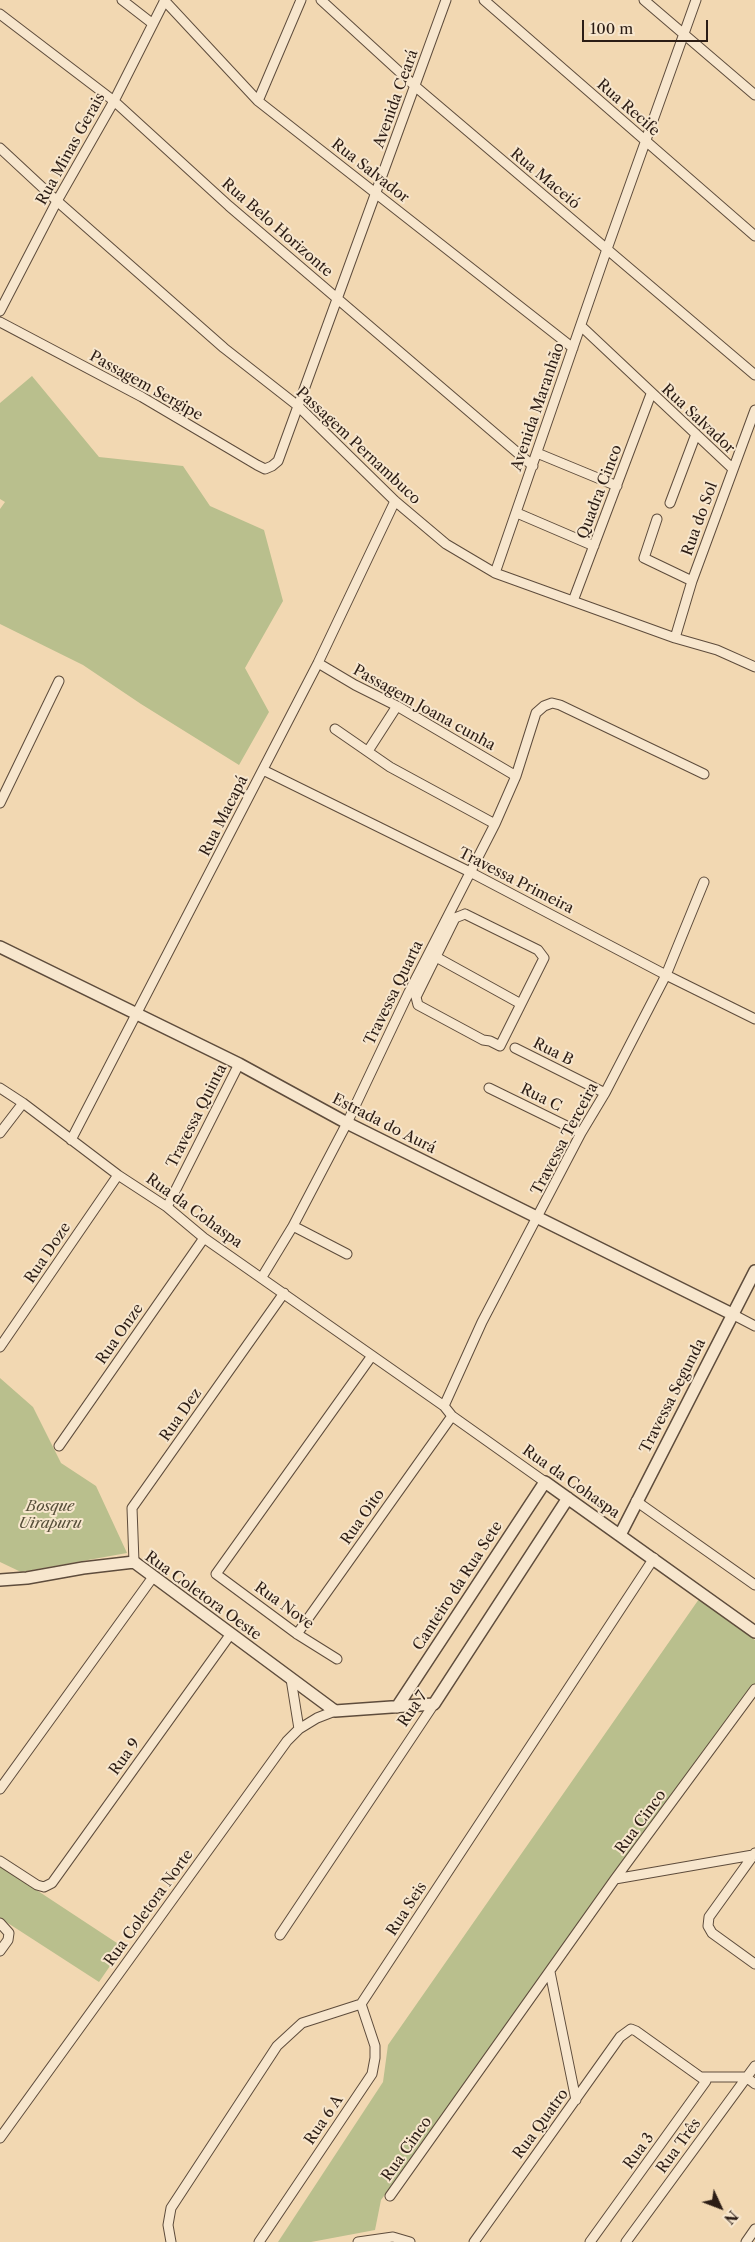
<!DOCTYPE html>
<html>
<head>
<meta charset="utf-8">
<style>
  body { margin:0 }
  #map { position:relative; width:755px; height:2242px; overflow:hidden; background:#f2d8b2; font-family:"Libre Caslon Text",serif }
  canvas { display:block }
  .north { position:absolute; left:695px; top:2182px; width:50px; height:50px; -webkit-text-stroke:4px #f7e6cd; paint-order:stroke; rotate:133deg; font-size:14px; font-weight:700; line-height:20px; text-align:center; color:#2c1d15 }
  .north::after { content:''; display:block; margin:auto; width:18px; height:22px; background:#2c1d15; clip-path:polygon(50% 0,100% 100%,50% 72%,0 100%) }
  .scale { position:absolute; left:582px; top:20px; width:126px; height:22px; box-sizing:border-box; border:2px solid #2c1d15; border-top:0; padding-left:6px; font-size:15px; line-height:18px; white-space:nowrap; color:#2c1d15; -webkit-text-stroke:4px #f7e6cd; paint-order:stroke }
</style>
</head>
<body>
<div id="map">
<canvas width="755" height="2242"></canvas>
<div class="north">N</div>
<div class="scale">100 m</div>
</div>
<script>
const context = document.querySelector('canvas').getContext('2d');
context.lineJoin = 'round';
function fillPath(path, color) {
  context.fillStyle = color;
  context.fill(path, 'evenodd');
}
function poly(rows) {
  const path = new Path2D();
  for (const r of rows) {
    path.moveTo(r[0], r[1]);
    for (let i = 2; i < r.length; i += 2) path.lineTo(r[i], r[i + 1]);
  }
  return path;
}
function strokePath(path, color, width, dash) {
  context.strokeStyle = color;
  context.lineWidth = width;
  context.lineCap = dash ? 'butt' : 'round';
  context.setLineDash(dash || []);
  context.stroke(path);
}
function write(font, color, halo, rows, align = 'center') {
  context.font = font + ' "Libre Caslon Text",serif';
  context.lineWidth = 4;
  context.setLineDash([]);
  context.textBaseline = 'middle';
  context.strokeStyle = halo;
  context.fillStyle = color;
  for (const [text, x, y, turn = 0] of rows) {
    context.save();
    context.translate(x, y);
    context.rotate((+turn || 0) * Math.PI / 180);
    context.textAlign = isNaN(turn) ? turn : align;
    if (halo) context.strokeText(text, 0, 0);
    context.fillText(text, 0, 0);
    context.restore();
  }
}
fillPath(poly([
  [32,376,99,457,183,466,210,506,264,530,283,601,245,668,269,712,239,765,141,704,83,665,0,624,0,509,5,502,0,499,0,403],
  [0,1378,33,1407,61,1463,96,1486,127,1553,21,1572,0,1562],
  [699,1599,755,1640,755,1692,381,2200,375,2230,311,2242,278,2242,383,2082,388,2045],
  [0,1866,123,1947,99,1982,0,1918]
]), '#b9bf8d');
const minor = poly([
  [122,0,153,24],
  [164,0,258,101,573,348],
  [321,0,416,87,755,375],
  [484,0,755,236],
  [644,0,755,95],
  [0,14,114,101,229,206,533,466],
  [258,101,301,0],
  [0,148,57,201,224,348,298,406,395,501,446,544,495,573,675,638,717,650,755,667],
  [0,311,57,201,114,101,165,0],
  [0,322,142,397,257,465,265,469,272,466,278,461,446,0],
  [581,326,733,469],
  [537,453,617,486],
  [670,503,696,434],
  [517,513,594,546],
  [657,519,644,558,692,581],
  [495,573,607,249,696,0],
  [573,601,651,394],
  [675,638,692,581,755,410],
  [318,663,355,685,397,706,516,776],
  [335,729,390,767,495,824],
  [368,751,397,706],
  [263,770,470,872,666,975,755,1019],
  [0,803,59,681],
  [465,914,538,950,544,958,500,1046,490,1041,483,1040,418,1005,416,997,455,918,465,914],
  [436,957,521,1004],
  [515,1048,605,1093],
  [0,1088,23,1103,118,1175,167,1207,204,1238,444,1406,452,1416,545,1482],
  [489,1088,581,1133],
  [0,1133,23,1103],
  [71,1140,318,663,395,501],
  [167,1207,239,1064],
  [293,1226,347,1254],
  [262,1277,293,1226,347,1123,409,992,495,824,516,776,536,713,544,706,552,703,560,705,704,774],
  [732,1314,755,1326],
  [0,1347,118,1175],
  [444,1406,482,1322,581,1133,605,1093,666,975,704,882],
  [59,1446,204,1238],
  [636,1501,755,1585],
  [134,1562,132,1508,284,1293],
  [297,1634,452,1416],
  [337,1659,297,1634,216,1574,371,1357],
  [291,1679,299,1729],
  [0,1789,153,1577],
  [755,1853,709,1917,708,1926,712,1933,755,1964],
  [0,1861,37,1885,44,1887,52,1883,230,1635],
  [615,1879,753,1855],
  [0,1923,9,1933,8,1940,0,1951],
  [280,1935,434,1704],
  [550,1972,576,2100],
  [701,2077,746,2077,755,2084],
  [0,2138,287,1741,299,1729,317,1718,335,1711],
  [390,2196,615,1879,755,1689],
  [171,2242,168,2225,171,2208,277,2046,302,2023,361,2004,654,1558],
  [259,2242,372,2074,375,2058,375,2046,361,2004],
  [358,2242,393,2237,410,2242],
  [474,2242,620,2037,631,2029,636,2031,706,2081,590,2242],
  [626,2242,755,2066],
  [746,2242,755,2229]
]);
const tertiary = poly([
  [0,947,239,1064,347,1123,732,1314],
  [620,1535,755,1271],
  [0,1580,27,1578,83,1568,134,1562,335,1711,434,1704,568,1498],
  [397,1707,545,1482,755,1632]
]);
strokePath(minor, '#5e4c3c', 11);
strokePath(tertiary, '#5e4c3c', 14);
strokePath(minor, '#f7e6cd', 9);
strokePath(tertiary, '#f7e6cd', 11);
write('15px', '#2c1d15', '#f7e6cd', [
  ["Avenida Ceará",396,99,-70],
  ["Rua Recife",628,108,41],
  ["Rua Minas Gerais",71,149,-61],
  ["Rua Salvador",370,171,38],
  ["Rua Maceió",545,179,40],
  ["Rua Belo Horizonte",277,228,41],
  ["Passagem Sergipe",146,386,29],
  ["Avenida Maranhão",538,407,-71],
  ["Rua Salvador",698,419,43],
  ["Passagem Pernambuco",358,446,43],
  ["Quadra Cinco",600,492,-69],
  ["Rua do Sol",700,519,-70],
  ["Passagem Joana cunha",424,708,29],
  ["Rua Macapá",224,816,-63],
  ["Travessa Primeira",516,881,27],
  ["Travessa Quarta",394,993,-64],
  ["Rua B",553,1052,27],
  ["Rua C",541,1098,26],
  ["Travessa Quinta",197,1116,-63],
  ["Estrada do Aurá",384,1124,27],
  ["Travessa Terceira",565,1139,-62],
  ["Rua da Cohaspa",194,1211,36],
  ["Rua Doze",48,1253,-56],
  ["Rua Onze",120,1334,-55],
  ["Travessa Segunda",673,1396,-63],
  ["Rua Dez",181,1415,-55],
  ["Rua da Cohaspa",571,1482,35],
  ["Rua Oito",363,1517,-55],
  ["Canteiro da Rua Sete",458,1586,-57],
  ["Rua Coletora Oeste",203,1596,36],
  ["Rua Nove",284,1606,36],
  ["Rua 7",413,1709,-56],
  ["Rua 9",125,1757,-54],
  ["Rua Cinco",641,1822,-54],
  ["Rua Coletora Norte",149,1908,-54],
  ["Rua Seis",407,1909,-57],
  ["Rua 6 A",324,2120,-56],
  ["Rua Quatro",541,2124,-54],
  ["Rua Três",679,2146,-54],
  ["Rua Cinco",407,2149,-55],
  ["Rua 3",639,2151,-54]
]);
write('italic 15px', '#564e39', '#f7e6cd', [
  ["Bosque",50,1507],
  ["Uirapuru",50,1524]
]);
</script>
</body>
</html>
